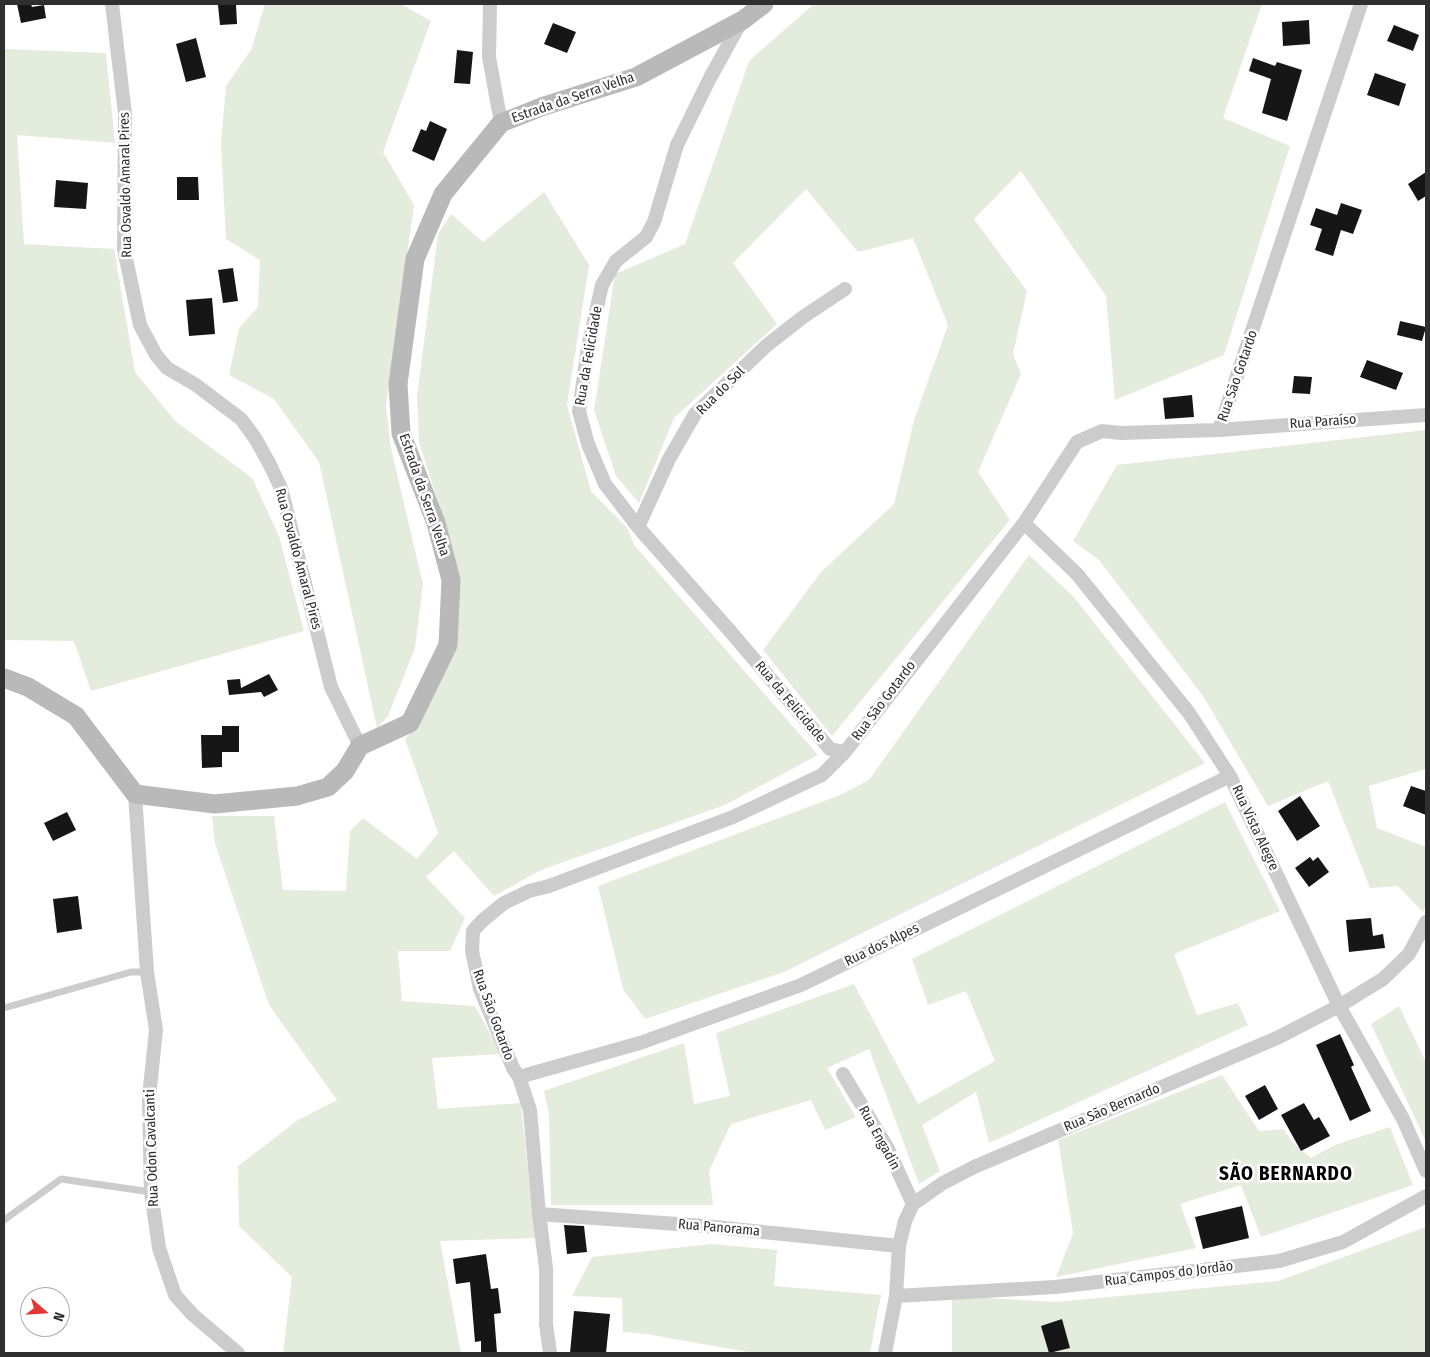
<!DOCTYPE html>
<html>
<head>
<meta charset="utf-8">
<style>
  body { margin:0 }
  #map { position:relative; width:1430px; height:1357px; overflow:hidden; background:#fff; font-family:"Fira Sans Condensed",sans-serif }
  canvas { display:block }
  .frame { position:absolute; inset:0; border:5px solid #2f2f2f; pointer-events:none }
  .north { position:absolute; left:20px; top:1287px; width:50px; height:50px; box-sizing:border-box; background:#fff; border:1px solid #acacac; border-radius:50%; rotate:109deg; font-size:14px; font-weight:700; line-height:20px; text-align:center; color:#2f2f2f }
  .north::after { content:''; display:block; margin:auto; width:18px; height:22px; background:#e43733; clip-path:polygon(50% 0,100% 100%,50% 72%,0 100%) }
</style>
</head>
<body>
<div id="map">
<canvas width="1430" height="1357"></canvas>
<div class="frame"></div>
<div class="north">N</div>
</div>
<script>
const context = document.querySelector('canvas').getContext('2d');
context.lineJoin = 'round';
function fillPath(path, color) {
  context.fillStyle = color;
  context.fill(path, 'evenodd');
}
function poly(rows) {
  const path = new Path2D();
  for (const r of rows) {
    path.moveTo(r[0], r[1]);
    for (let i = 2; i < r.length; i += 2) path.lineTo(r[i], r[i + 1]);
  }
  return path;
}
function strokePath(path, color, width, dash) {
  context.strokeStyle = color;
  context.lineWidth = width;
  context.lineCap = dash ? 'butt' : 'round';
  context.setLineDash(dash || []);
  context.stroke(path);
}
function write(font, color, halo, rows, align = 'center') {
  context.font = font + ' "Fira Sans Condensed",sans-serif';
  context.lineWidth = 5;
  context.setLineDash([]);
  context.textBaseline = 'middle';
  context.strokeStyle = halo;
  context.fillStyle = color;
  for (const [text, x, y, turn = 0] of rows) {
    context.save();
    context.translate(x, y);
    context.rotate((+turn || 0) * Math.PI / 180);
    context.textAlign = isNaN(turn) ? turn : align;
    if (halo) context.strokeText(text, 0, 0);
    context.fillText(text, 0, 0);
    context.restore();
  }
}
fillPath(poly([
  [265,4,401,4,431,21,383,152,414,205,386,406,391,448,423,584,415,648,388,716,377,728,319,462,274,399,229,375,239,328,258,307,260,260,226,239,221,144,226,86,251,50],
  [814,4,1262,4,1223,118,1290,146,1224,355,1115,400,1106,296,1021,171,974,219,1027,291,1013,354,1021,374,978,472,1010,520,832,736,763,650,821,572,894,504,914,420,948,325,913,238,858,252,806,189,733,263,777,324,674,418,639,503,616,476,594,410,615,274,685,244,749,61],
  [4,49,106,53,115,143,17,135,24,244,114,249,135,372,175,421,252,478,279,536,304,631,91,691,74,641,4,640],
  [544,192,589,265,567,405,591,491,628,529,634,545,818,755,725,805,541,870,494,896,454,851,426,877,465,918,450,951,398,951,402,1001,475,1006,501,1054,432,1058,438,1109,521,1103,535,1238,440,1241,461,1353,283,1353,292,1277,239,1226,238,1166,298,1120,337,1100,269,1005,215,843,212,816,274,816,283,890,346,891,350,831,363,818,417,859,438,833,405,739,415,728,455,648,443,517,419,442,417,396,438,234,451,214,483,242],
  [1426,430,1426,769,1369,786,1377,828,1426,847,1426,905,1423,912,1398,886,1370,888,1328,781,1268,806,1203,696,1099,560,1073,541,1117,465],
  [1029,555,1073,596,1205,763,784,972,645,1019,623,989,598,886,840,795,869,780],
  [1225,802,1280,911,1174,954,1197,1015,1238,1003,1248,1025,989,1143,976,1092,922,1125,940,1171,919,1184,869,1049,827,1068,856,1117,825,1130,811,1100,731,1124,709,1171,713,1205,551,1205,549,1114,544,1091,684,1043,694,1104,730,1096,716,1033,854,984,918,1104,995,1061,966,991,928,1005,912,959],
  [1399,1006,1426,1062,1426,1142,1371,1024],
  [1222,1075,1259,1131,1284,1129,1292,1142,1311,1158,1335,1145,1390,1127,1413,1185,1261,1237,1241,1185,1180,1204,1196,1248,1056,1277,1073,1233,1058,1140],
  [1426,1227,1426,1353,952,1353,952,1296,1056,1302,1278,1281],
  [712,1244,777,1250,774,1286,881,1295,870,1353,754,1353,646,1334,623,1332,622,1298,572,1296,592,1257]
]), '#e4ecdd');
fillPath(poly([
  [17,4,31,4,32,7,44,5,46,18,21,23],
  [236,4,237,24,220,25,218,5],
  [1309,20,1310,44,1283,46,1282,22],
  [553,23,576,32,567,53,544,44],
  [1394,25,1419,35,1413,51,1387,41],
  [196,38,206,77,186,82,176,44],
  [457,50,473,52,470,84,454,83],
  [1253,58,1275,66,1277,62,1302,70,1287,121,1262,113,1271,79,1249,71],
  [1375,73,1406,84,1399,106,1367,95],
  [430,121,447,129,434,161,412,151,421,129,426,131],
  [1426,172,1426,196,1418,201,1408,184],
  [177,177,198,177,199,200,177,200],
  [56,180,88,183,86,209,54,207],
  [1341,203,1362,210,1353,234,1341,230,1333,256,1315,250,1322,229,1310,225,1316,208,1337,215],
  [233,268,238,301,223,303,218,270],
  [212,298,215,334,189,336,186,300],
  [1400,321,1426,327,1422,341,1397,335],
  [1367,360,1403,373,1396,390,1360,377],
  [1294,376,1312,377,1310,394,1292,393],
  [1192,395,1194,417,1165,419,1163,398],
  [269,674,278,690,264,697,261,692,229,695,227,680,240,679,241,688],
  [222,726,239,726,239,752,222,752,222,767,202,768,201,735,222,735],
  [1411,786,1426,791,1426,815,1403,806],
  [1300,796,1320,826,1297,841,1278,811],
  [67,812,76,830,53,841,44,823],
  [1310,857,1313,861,1318,857,1329,872,1309,887,1295,868],
  [78,896,82,929,57,933,53,899],
  [1371,918,1373,936,1383,934,1385,948,1349,952,1346,920],
  [1340,1034,1354,1065,1351,1067,1371,1111,1350,1121,1316,1045],
  [1265,1085,1278,1109,1259,1120,1245,1096],
  [1304,1103,1314,1120,1319,1117,1330,1136,1301,1151,1281,1115],
  [1242,1206,1249,1238,1203,1249,1195,1217],
  [564,1225,584,1226,587,1252,567,1254],
  [486,1254,491,1289,498,1288,501,1313,494,1314,497,1353,481,1353,481,1341,475,1342,470,1282,456,1284,453,1259],
  [574,1311,610,1314,606,1353,570,1353],
  [1062,1319,1070,1348,1049,1353,1041,1326]
]), '#161616');
strokePath(poly([
  [4,1008,131,972,147,972],
  [4,1220,61,1179,151,1192]
]), '#ccc', 7);
strokePath(poly([
  [112,4,125,114,124,249,140,325,156,355,167,368,196,385,241,419,255,438,269,463,281,488,331,687,360,746],
  [490,4,489,57,501,123],
  [742,20,710,78,677,145,654,222,646,237,616,261,602,285,588,347,579,411,588,444,605,484,638,527,730,631,830,749,845,752],
  [1219,430,1426,415],
  [1024,523,1077,574,1189,713,1230,776,1339,1006,1403,1119,1426,1171],
  [638,527,669,459,695,414,766,346,803,317,845,289],
  [135,794,147,972,156,1030,149,1097,151,1192,159,1248,175,1295,193,1315,238,1353],
  [843,1074,887,1147,913,1204],
  [519,1077,640,1043,801,985,1230,776],
  [539,1214,705,1226,899,1246],
  [896,1296,1055,1287,1279,1261,1343,1242,1426,1196],
  [550,1353,546,1324,546,1268,539,1214,530,1110,519,1077,513,1068,480,989,472,951,473,931,482,921,504,903,529,891,549,886,733,817,822,775,845,752,1024,523,1077,442,1102,431,1121,433,1219,430,1361,4],
  [885,1353,896,1296,899,1246,905,1221,913,1204,943,1183,974,1167,1277,1038,1339,1006,1383,979,1409,954,1426,922]
]), '#ccc', 14);
strokePath(poly([
  [4,678,28,687,76,716,135,794,215,804,297,796,328,787,345,771,360,746,410,723,448,645,451,580,436,523,401,433,398,384,415,259,443,194,501,123,544,106,636,77,743,20,764,4]
]), '#b9b9b9', 19);
write('14px', '#2f2f2f', '#fff', [
  ["Estrada da Serra Velha",573,98,-19],
  ["Rua Osvaldo Amaral Pires",126,185,-91],
  ["Rua da Felicidade",589,356,-80],
  ["Rua São Gotardo",1238,376,-71],
  ["Rua do Sol",721,391,-45],
  ["Rua Paraíso",1323,422,-4],
  ["Estrada da Serra Velha",424,495,71],
  ["Rua Osvaldo Amaral Pires",298,559,75],
  ["Rua São Gotardo",884,701,-53],
  ["Rua da Felicidade",790,702,50],
  ["Rua Vista Alegre",1255,828,65],
  ["Rua dos Alpes",882,945,-26],
  ["Rua São Gotardo",493,1015,70],
  ["Rua São Bernardo",1112,1108,-23],
  ["Rua Engadin",879,1138,61],
  ["Rua Odon Cavalcanti",152,1148,-92],
  ["Rua Panorama",719,1228,5],
  ["Rua Campos do Jordão",1169,1274,-7]
]);
context.letterSpacing = '1px';
write('bold 19px', '#000', '#fff', [
  ["SÃO BERNARDO",1286,1175]
]);
context.letterSpacing = '0px';
</script>
</body>
</html>
